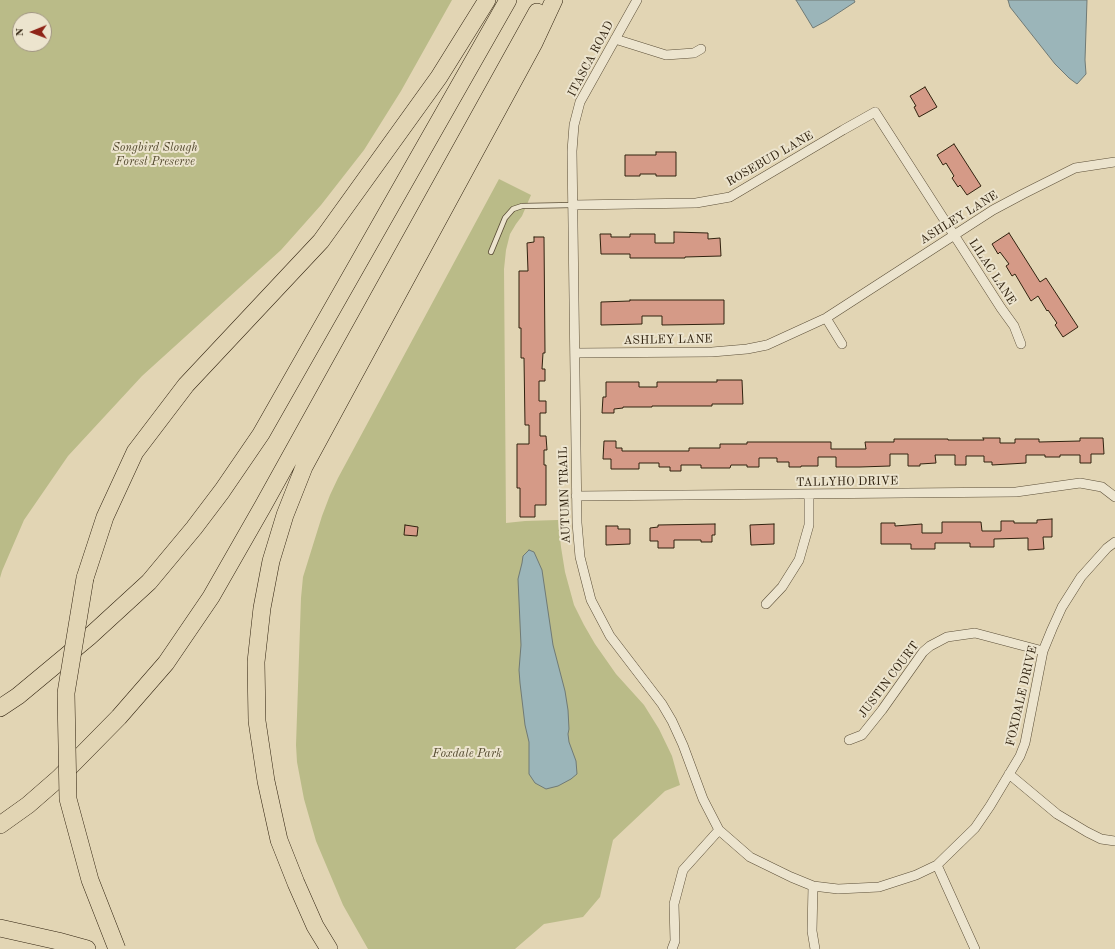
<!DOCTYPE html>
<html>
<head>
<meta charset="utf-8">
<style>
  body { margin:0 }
  #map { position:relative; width:1115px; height:949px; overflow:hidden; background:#e2d5b4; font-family:"Old Standard TT",serif }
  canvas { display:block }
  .north { position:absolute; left:12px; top:12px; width:40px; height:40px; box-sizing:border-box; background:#ece4ce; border:1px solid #a19682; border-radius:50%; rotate:269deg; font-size:11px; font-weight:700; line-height:16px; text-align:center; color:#30220f }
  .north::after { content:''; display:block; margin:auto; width:14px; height:18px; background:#8f2418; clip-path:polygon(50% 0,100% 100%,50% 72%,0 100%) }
</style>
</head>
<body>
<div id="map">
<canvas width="1115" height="949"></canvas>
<div class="north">N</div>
</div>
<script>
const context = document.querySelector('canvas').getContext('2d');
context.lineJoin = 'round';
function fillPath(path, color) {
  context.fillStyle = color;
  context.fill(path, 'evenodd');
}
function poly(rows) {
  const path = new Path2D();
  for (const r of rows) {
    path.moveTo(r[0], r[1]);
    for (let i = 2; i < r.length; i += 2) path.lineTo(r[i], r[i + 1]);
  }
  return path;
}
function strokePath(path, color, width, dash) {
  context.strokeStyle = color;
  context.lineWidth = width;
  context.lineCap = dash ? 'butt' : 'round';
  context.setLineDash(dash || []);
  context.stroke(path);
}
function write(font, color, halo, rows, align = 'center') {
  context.font = font + ' "Old Standard TT",serif';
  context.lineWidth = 4;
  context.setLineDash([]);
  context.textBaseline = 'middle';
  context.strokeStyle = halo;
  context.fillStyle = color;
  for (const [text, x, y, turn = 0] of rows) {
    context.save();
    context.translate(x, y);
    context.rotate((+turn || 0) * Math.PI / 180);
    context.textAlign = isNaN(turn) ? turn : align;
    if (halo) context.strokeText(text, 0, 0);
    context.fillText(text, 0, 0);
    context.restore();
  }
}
fillPath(poly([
  [0,0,452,0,401,91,364,150,321,205,281,250,142,376,68,456,24,520,2,571,0,578],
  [20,20,44,20,44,44,20,44],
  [499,179,531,195,522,216,516,224,510,234,506,250,504,269,506,523,525,521,558,520,561,547,565,572,574,605,584,625,595,644,616,674,644,705,659,729,672,756,680,785,665,791,613,840,600,897,583,917,544,924,515,949,368,949,343,905,316,841,304,799,297,762,296,745,301,598,303,577,322,516,330,495,338,478]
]), '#babb88');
const water = poly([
  [796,0,854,0,855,2,826,21,813,28,796,0],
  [1008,0,1087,0,1085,60,1086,74,1077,84,1069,78,1055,64,1010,7,1008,0],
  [529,550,534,552,542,570,553,645,565,691,568,710,569,729,568,734,569,742,576,761,577,774,571,779,558,786,546,789,535,783,529,774,529,742,525,725,520,683,519,670,521,645,518,579,522,563,523,556,529,550]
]);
fillPath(water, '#9bb5b9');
strokePath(water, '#707a75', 1);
const building = poly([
  [925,87,937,107,919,117,914,107,916,106,910,96,925,87],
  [954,144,981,186,967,195,960,185,958,187,952,178,954,176,946,163,943,165,937,155,954,144],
  [656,152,676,152,676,176,656,176,656,174,640,174,640,176,625,176,625,155,656,155,656,152],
  [674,232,708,233,708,239,720,238,721,256,685,257,685,258,630,258,630,254,601,254,600,234,611,234,611,237,630,237,630,234,655,234,655,243,674,243,674,232],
  [1009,233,1040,282,1046,278,1078,327,1063,337,1055,325,1057,323,1048,310,1047,311,1038,296,1031,301,1015,274,1012,276,1006,266,1009,264,1000,252,998,254,992,244,1009,233],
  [534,237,544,237,545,353,543,353,542,369,545,369,545,381,539,381,539,401,546,401,546,413,540,413,540,436,546,436,547,450,544,450,544,465,546,465,546,505,535,505,535,517,520,517,520,488,517,488,517,444,529,444,529,425,525,425,524,358,521,358,521,328,519,328,519,271,528,271,527,243,534,242,534,237],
  [630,300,724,300,724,324,662,325,662,316,642,316,642,324,601,325,601,302,630,301,630,300],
  [717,380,742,380,743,404,712,404,712,406,652,406,652,407,623,407,623,408,614,409,614,413,602,413,603,397,606,397,606,382,639,382,639,387,657,387,657,382,717,382,717,380],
  [983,438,1000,438,1000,443,1015,443,1015,439,1039,439,1039,442,1080,441,1080,438,1103,438,1104,454,1091,454,1091,463,1080,463,1080,455,1060,455,1060,457,1045,457,1045,455,1026,455,1026,463,992,465,992,462,984,462,984,456,966,456,966,465,955,465,955,455,935,455,936,463,920,464,920,466,908,466,908,454,890,454,890,466,860,467,836,467,836,457,818,457,818,466,801,466,801,467,789,467,789,462,777,462,777,458,759,458,759,467,747,467,747,465,731,465,730,468,701,468,701,465,681,465,681,471,670,471,670,467,659,467,659,463,639,463,639,469,611,469,611,459,603,459,604,441,616,441,616,448,622,448,622,451,689,451,689,448,720,448,720,444,747,444,747,442,831,442,831,449,866,449,865,442,894,442,894,439,948,439,948,440,984,440,983,438],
  [1052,519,1052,537,1043,537,1044,549,1028,550,1028,538,994,539,994,547,970,547,970,543,935,543,935,549,911,549,911,544,881,544,881,523,895,523,895,526,922,524,922,533,942,533,942,522,981,522,982,531,1001,531,1001,521,1014,521,1014,523,1037,523,1037,520,1052,519],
  [715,524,715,535,712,535,712,542,701,542,701,540,674,540,674,548,658,548,658,541,650,541,650,528,658,527,658,525,715,524],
  [774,524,774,544,751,545,750,525,774,524],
  [405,525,418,527,417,536,404,535,405,525],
  [606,526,618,526,618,529,630,529,630,544,606,545,606,526]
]);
fillPath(building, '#d59a87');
strokePath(building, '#30220f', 1);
const service = poly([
  [491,252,505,218,513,209,522,206,573,205]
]);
const minor = poly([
  [637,0,580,102,574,125,572,151,577,523,580,557,591,600,610,636,662,704,672,721,683,745,703,799,719,830,750,857,791,877,813,886,838,889,879,887,916,875,937,865,975,828,990,806,1020,756,1025,743,1043,651,1052,629,1062,607,1081,577,1107,548,1115,542],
  [615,39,666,55,694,53,701,49],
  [573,205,696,203,730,197,843,130,875,112,1001,308,1014,326,1021,344],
  [826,318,842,344],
  [575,353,712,352,747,349,767,345,826,318,993,210,1023,194,1075,168,1115,162],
  [576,496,1016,492,1080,483,1102,487,1115,497],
  [766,604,782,587,799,560,809,525,809,495],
  [849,740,862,735,882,710,923,652,930,646,947,637,975,633,1043,651],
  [1009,774,1057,814,1087,832,1101,839,1115,841],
  [937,865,975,949],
  [813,886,812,931,815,949],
  [672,949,675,941,674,904,683,870,719,830]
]);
const motorway = poly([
  [85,578,105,517,135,452,186,385,321,241,439,77,487,0],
  [0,708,18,696,89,637,149,582,194,528,222,491,261,434,508,0],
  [0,825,28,805,59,778,119,717,166,663,211,597,263,506,537,12],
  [0,928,58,941,87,949],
  [329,949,315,926,296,883,279,840,266,781,257,721,256,662,262,608,271,561,285,515,304,467,343,395,534,43,554,0]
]);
strokePath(service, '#5c4f38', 6);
strokePath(minor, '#5c4f38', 10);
strokePath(motorway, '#30220f', 18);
strokePath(service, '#ece4ce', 4.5);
strokePath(minor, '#ece4ce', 9);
strokePath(motorway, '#e2d5b4', 17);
const motorwayBridge = poly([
  [85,578,66,693,68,799,90,880,117,949]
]);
strokePath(motorwayBridge, '#30220f', 18, []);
strokePath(motorwayBridge, '#e2d5b4', 17);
write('12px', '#30220f', '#ece4ce', [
  ["ITASCA ROAD",591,59,-62],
  ["ROSEBUD LANE",770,159,-30],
  ["ASHLEY LANE",959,218,-32],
  ["LILAC LANE",992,272,57],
  ["ASHLEY LANE",668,340,-1],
  ["TALLYHO DRIVE",847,482,-1],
  ["AUTUMN TRAIL",565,495,-92],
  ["JUSTIN COURT",889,680,-53],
  ["FOXDALE DRIVE",1022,696,-77]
]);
write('italic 12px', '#52482d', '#ece4ce', [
  ["Songbird Slough",155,148],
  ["Forest Preserve",155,162],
  ["Foxdale Park",467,754]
]);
</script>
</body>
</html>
